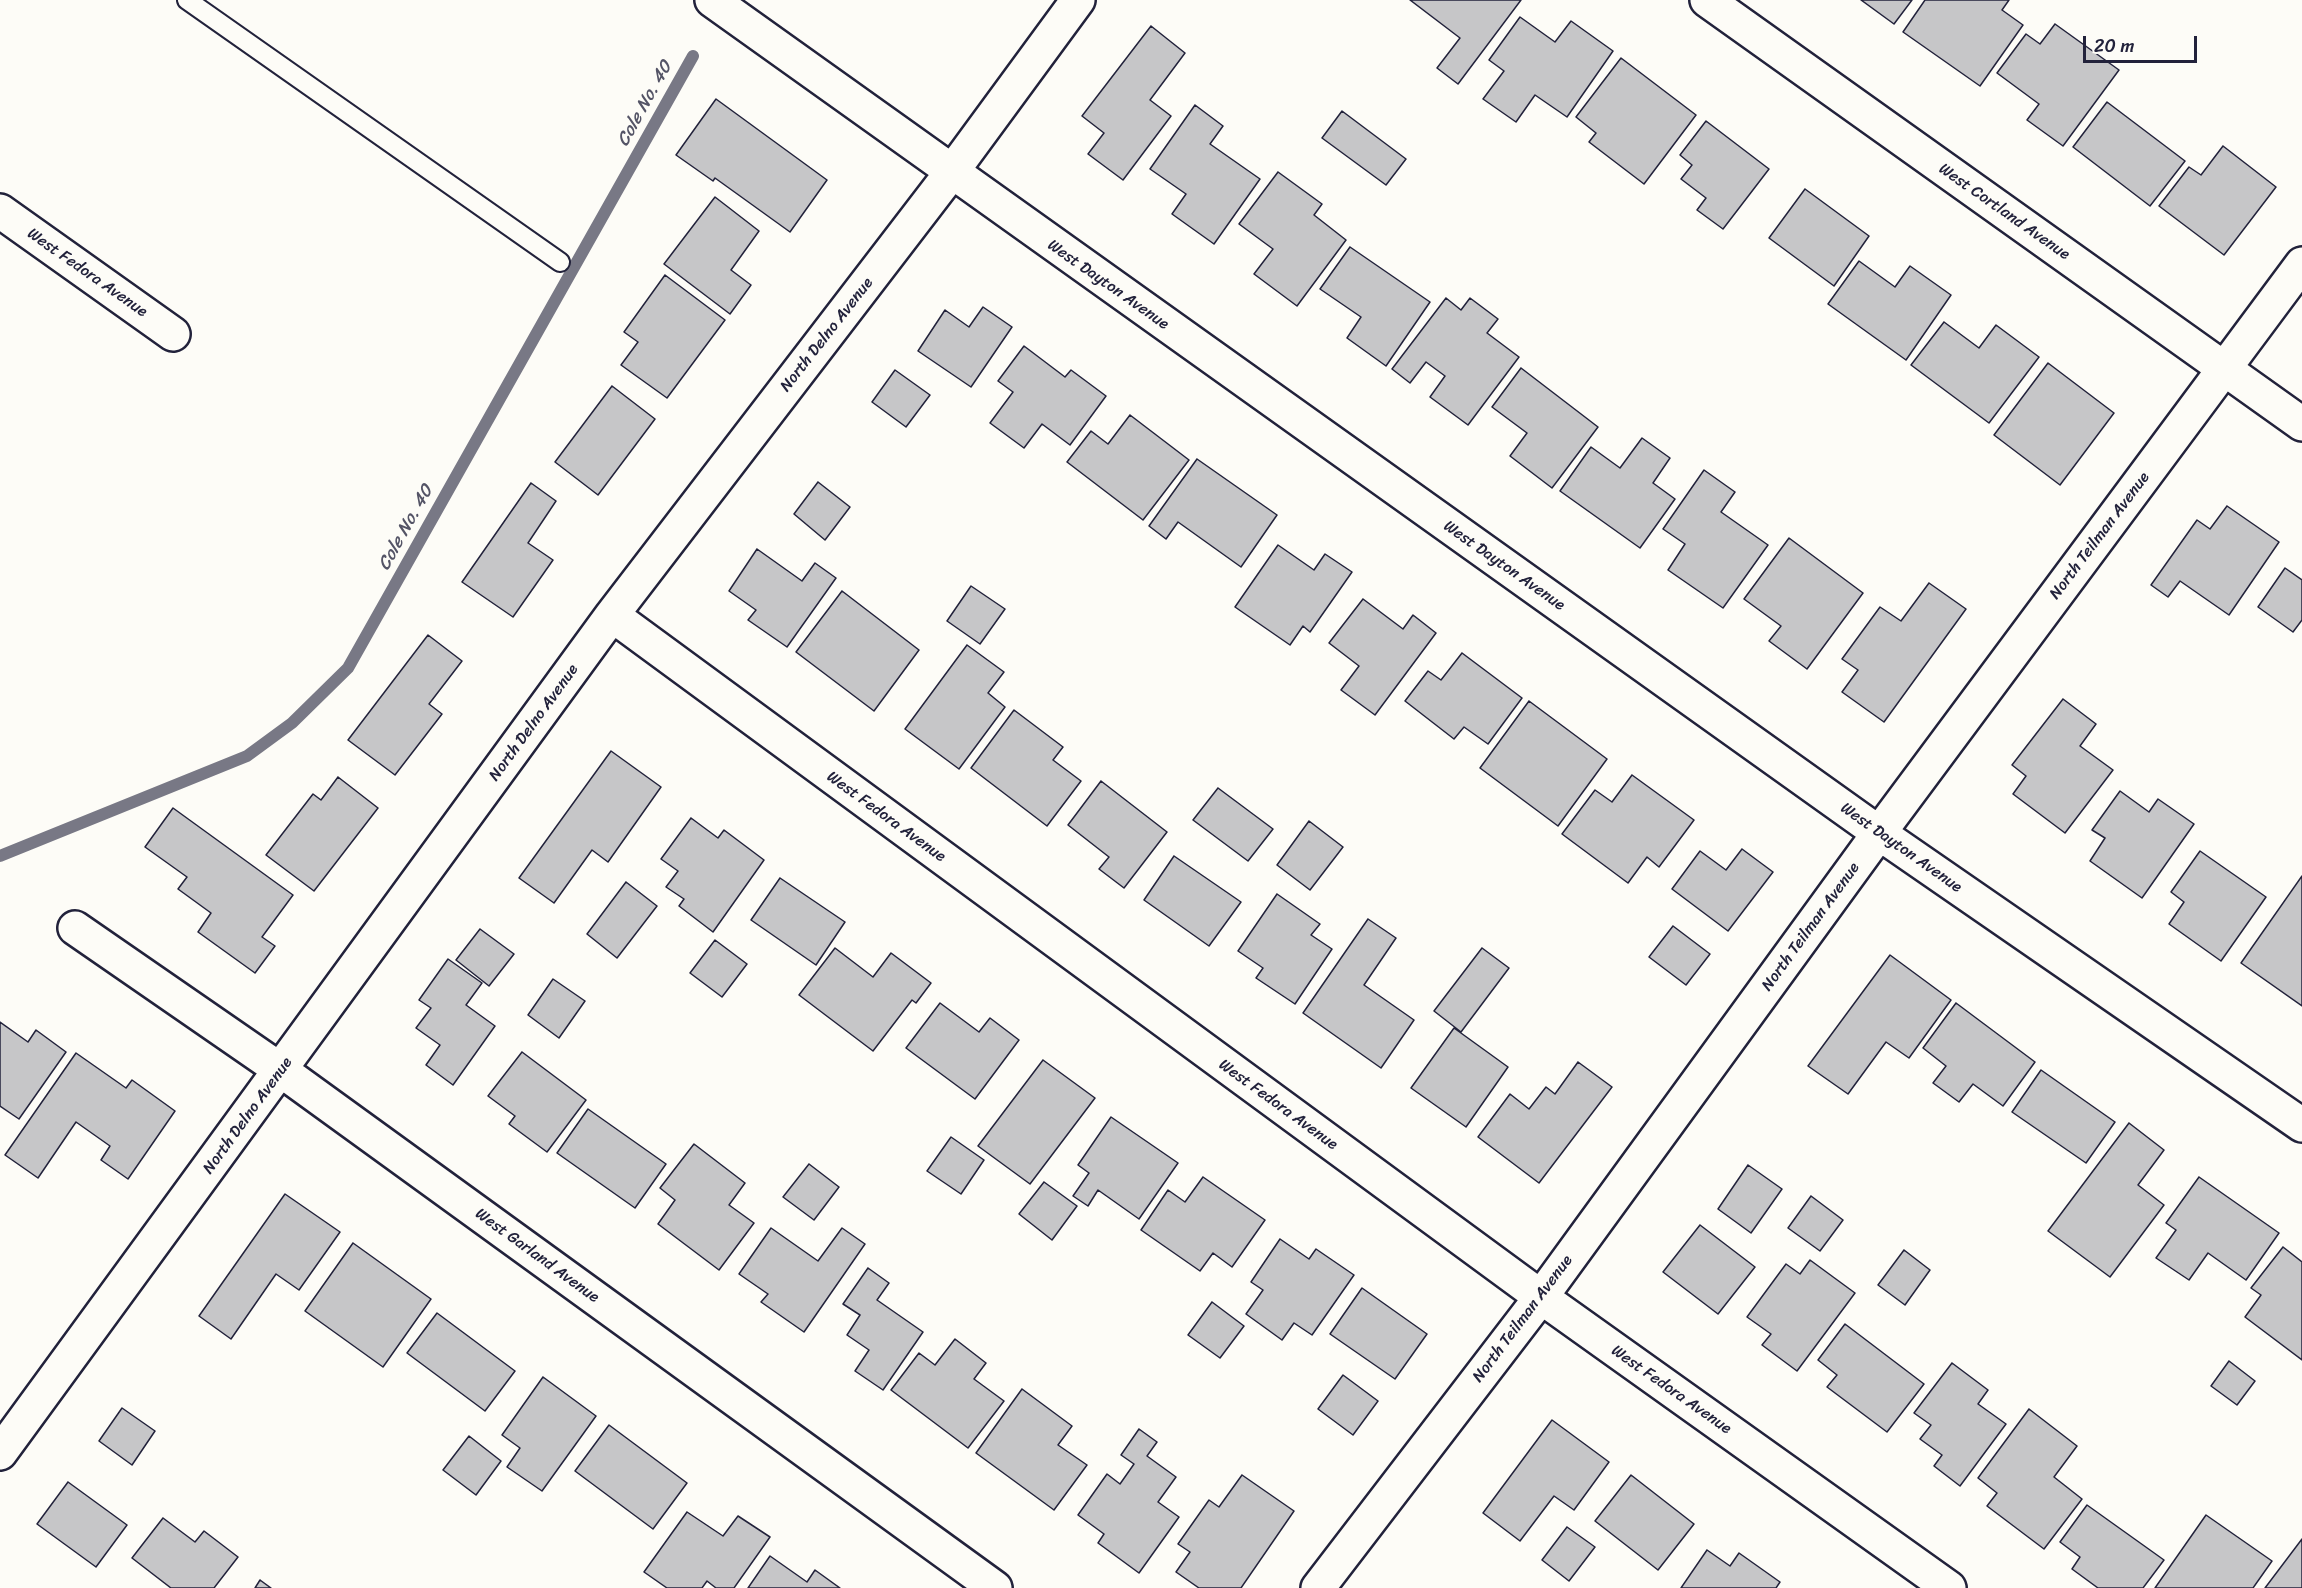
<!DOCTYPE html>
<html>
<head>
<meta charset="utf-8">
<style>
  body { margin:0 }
  #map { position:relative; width:2302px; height:1588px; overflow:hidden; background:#fdfcf7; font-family:Sriracha,sans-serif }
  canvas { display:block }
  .scale { position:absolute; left:2083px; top:36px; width:114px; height:27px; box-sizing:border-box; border:3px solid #22223b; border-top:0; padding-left:8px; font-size:18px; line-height:21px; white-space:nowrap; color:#22223b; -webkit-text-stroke:4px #fdfcf7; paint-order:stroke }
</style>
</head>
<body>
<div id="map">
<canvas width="2302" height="1588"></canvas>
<div class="scale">20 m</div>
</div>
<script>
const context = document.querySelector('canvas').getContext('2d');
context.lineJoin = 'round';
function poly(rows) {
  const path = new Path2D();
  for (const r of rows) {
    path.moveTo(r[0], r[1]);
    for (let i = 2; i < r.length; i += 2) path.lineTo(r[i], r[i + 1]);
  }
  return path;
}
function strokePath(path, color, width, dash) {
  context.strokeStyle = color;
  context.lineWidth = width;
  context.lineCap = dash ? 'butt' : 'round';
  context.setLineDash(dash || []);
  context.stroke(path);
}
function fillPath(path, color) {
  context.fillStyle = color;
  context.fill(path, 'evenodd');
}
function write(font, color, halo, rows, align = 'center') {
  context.font = font + ' Sriracha,sans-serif';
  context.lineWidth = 6;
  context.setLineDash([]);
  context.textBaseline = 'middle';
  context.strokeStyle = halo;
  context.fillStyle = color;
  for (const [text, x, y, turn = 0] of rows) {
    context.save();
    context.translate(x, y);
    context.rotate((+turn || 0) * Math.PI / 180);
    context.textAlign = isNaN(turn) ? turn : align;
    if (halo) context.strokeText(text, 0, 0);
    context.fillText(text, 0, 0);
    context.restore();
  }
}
strokePath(poly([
  [0,856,247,756,292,723,348,668,693,56]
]), '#787885', 12);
const building = poly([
  [1410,0,1521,0,1458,84,1437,68,1460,38,1410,0],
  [1861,0,1912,0,1894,24,1861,0],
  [1925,0,2009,0,2002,10,2023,25,1980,86,1903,32,1925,0],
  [1520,17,1555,42,1571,21,1613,51,1567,117,1535,95,1516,122,1483,99,1504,71,1489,60,1520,17],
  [2055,24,2119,70,2063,146,2027,120,2039,104,1997,73,2026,34,2040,44,2055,24],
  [1151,26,1185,53,1150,100,1171,116,1123,180,1088,154,1104,133,1082,116,1151,26],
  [1621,58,1696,115,1644,184,1589,142,1596,133,1576,117,1621,58],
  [716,99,827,180,790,232,715,178,713,181,676,155,716,99],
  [2107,102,2185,161,2150,206,2073,147,2107,102],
  [1195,105,1223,126,1210,144,1260,179,1214,244,1172,214,1186,194,1150,169,1195,105],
  [1342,111,1406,159,1386,185,1322,138,1342,111],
  [1706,121,1769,169,1723,229,1697,210,1706,198,1681,179,1692,165,1680,155,1706,121],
  [2223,146,2276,187,2224,255,2159,206,2189,167,2201,175,2223,146],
  [1278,172,1322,204,1314,215,1346,240,1297,306,1254,274,1273,249,1239,224,1278,172],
  [1805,189,1869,236,1834,286,1769,238,1805,189],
  [715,197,759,231,731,270,751,285,730,314,664,264,715,197],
  [1350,247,1430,302,1386,366,1347,338,1361,317,1320,289,1350,247],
  [1859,261,1895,287,1910,266,1951,295,1906,360,1828,304,1859,261],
  [665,275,725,320,667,398,621,365,638,342,624,332,665,275],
  [1446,298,1461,310,1470,298,1498,319,1487,333,1519,357,1468,425,1430,397,1445,376,1426,362,1410,383,1392,369,1446,298],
  [983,307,1012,327,971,387,918,351,945,310,969,327,983,307],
  [1944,322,1979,348,1996,325,2039,357,1989,423,1911,365,1944,322],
  [1024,346,1065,377,1071,370,1106,396,1070,445,1042,424,1024,448,990,423,1013,392,998,381,1024,346],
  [2048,363,2114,413,2060,485,1994,435,2048,363],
  [1521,368,1598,427,1552,488,1510,456,1527,433,1492,407,1521,368],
  [895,370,930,395,906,427,872,402,895,370],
  [612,386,655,419,598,495,555,462,612,386],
  [1130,415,1189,460,1143,520,1067,462,1091,431,1108,444,1130,415],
  [1642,438,1670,458,1653,483,1675,499,1640,548,1560,491,1591,447,1620,468,1642,438],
  [1197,459,1277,515,1241,567,1178,522,1166,539,1149,526,1197,459],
  [1704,470,1735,492,1721,512,1768,545,1723,608,1668,570,1685,544,1663,529,1704,470],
  [818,482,850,507,825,540,794,514,818,482],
  [531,483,556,501,528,543,553,560,513,617,462,582,531,483],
  [2227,506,2279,542,2229,615,2180,581,2168,597,2151,585,2197,520,2210,529,2227,506],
  [1789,538,1863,593,1807,669,1769,641,1781,626,1744,599,1789,538],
  [1278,545,1314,570,1325,554,1352,572,1310,632,1303,626,1290,645,1235,607,1278,545],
  [757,549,802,581,815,563,836,578,787,647,748,620,756,610,729,591,757,549],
  [2285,568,2302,580,2302,620,2293,632,2258,607,2285,568],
  [1929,583,1966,609,1884,722,1842,692,1858,670,1842,659,1880,607,1901,621,1929,583],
  [971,586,1005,609,980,644,947,621,971,586],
  [842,591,919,650,874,711,796,652,842,591],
  [1363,599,1403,629,1413,615,1436,633,1375,715,1341,690,1359,666,1329,643,1363,599],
  [428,635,462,661,429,704,442,714,395,775,348,740,428,635],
  [967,645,1004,672,988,693,1005,707,959,769,905,729,967,645],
  [1462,653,1522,698,1488,744,1464,727,1454,739,1405,701,1428,671,1441,680,1462,653],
  [2063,699,2096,724,2080,746,2113,770,2065,833,2013,794,2026,776,2012,765,2063,699],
  [1529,701,1607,759,1558,826,1480,768,1529,701],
  [1014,710,1063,747,1053,760,1081,781,1047,826,971,768,1014,710],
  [611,751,661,787,608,862,592,850,554,903,519,878,611,751],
  [1632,775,1694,820,1659,867,1647,857,1628,883,1562,834,1595,790,1612,802,1632,775],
  [338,777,378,808,314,891,266,855,313,794,321,800,338,777],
  [1101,781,1167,832,1124,888,1099,869,1109,857,1068,825,1101,781],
  [1218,788,1273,829,1248,861,1193,820,1218,788],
  [2120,791,2149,812,2158,799,2194,824,2142,898,2090,861,2105,838,2092,830,2120,791],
  [173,808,293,895,262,937,275,946,255,973,198,932,211,913,178,889,187,877,145,847,173,808],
  [691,818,718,838,724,830,764,860,713,932,679,906,684,899,666,887,678,871,661,859,691,818],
  [1309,821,1343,847,1310,890,1277,865,1309,821],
  [1742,849,1773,872,1728,931,1672,889,1700,851,1726,870,1742,849],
  [2200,851,2266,897,2221,961,2169,924,2184,902,2171,892,2200,851],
  [1174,856,1241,902,1209,946,1144,900,1174,856],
  [2302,876,2302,1006,2241,963,2302,876],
  [780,878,845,922,816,965,751,920,780,878],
  [626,882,657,906,617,958,587,934,626,882],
  [1277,894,1320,924,1311,935,1332,949,1295,1004,1256,978,1263,968,1238,951,1277,894],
  [1368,919,1396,938,1364,985,1414,1020,1381,1068,1303,1013,1368,919],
  [1673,926,1710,954,1686,985,1649,957,1673,926],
  [480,929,514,954,489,986,456,960,480,929],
  [715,940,747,964,722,997,690,973,715,940],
  [835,948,873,977,891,953,931,983,916,1003,912,1000,873,1051,799,995,835,948],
  [1482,948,1509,968,1461,1032,1434,1011,1482,948],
  [1890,955,1951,1000,1909,1058,1886,1042,1848,1094,1808,1066,1890,955],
  [448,959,482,983,466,1005,495,1026,453,1085,426,1065,440,1045,416,1028,431,1008,419,1000,448,959],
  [553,979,585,1001,559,1038,528,1015,553,979],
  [940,1003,979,1032,990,1018,1019,1040,975,1099,906,1048,940,1003],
  [1956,1003,2035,1062,2003,1106,1973,1084,1959,1102,1933,1083,1946,1066,1923,1048,1956,1003],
  [0,1022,28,1042,36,1030,66,1052,19,1119,0,1106,0,1022],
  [1454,1028,1508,1067,1466,1127,1411,1088,1454,1028],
  [522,1052,586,1100,547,1152,509,1124,515,1116,488,1096,522,1052],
  [76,1053,126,1088,132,1080,175,1111,128,1179,101,1160,110,1146,76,1122,38,1178,5,1155,76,1053],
  [1043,1060,1095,1098,1030,1184,978,1146,1043,1060],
  [1578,1062,1612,1087,1539,1183,1478,1137,1510,1094,1529,1109,1546,1087,1555,1094,1578,1062],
  [2041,1070,2115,1122,2086,1163,2012,1112,2041,1070],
  [588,1109,666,1164,635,1208,557,1153,588,1109],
  [1111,1117,1178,1163,1139,1219,1098,1190,1088,1206,1073,1196,1089,1173,1078,1165,1111,1117],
  [2129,1123,2164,1150,2138,1185,2164,1205,2110,1277,2048,1231,2129,1123],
  [951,1137,984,1160,961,1194,927,1171,951,1137],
  [694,1144,745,1183,729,1205,754,1223,719,1270,658,1224,675,1200,660,1188,694,1144],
  [809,1164,839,1187,814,1220,783,1197,809,1164],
  [1748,1165,1782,1189,1751,1233,1718,1209,1748,1165],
  [1203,1177,1265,1220,1232,1267,1213,1253,1200,1271,1141,1230,1168,1190,1185,1202,1203,1177],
  [2199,1177,2279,1233,2246,1280,2208,1253,2189,1280,2156,1258,2176,1230,2166,1223,2199,1177],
  [1044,1182,1077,1206,1052,1240,1019,1214,1044,1182],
  [285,1194,340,1232,299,1290,276,1274,231,1339,199,1316,285,1194],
  [1811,1196,1843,1220,1820,1251,1788,1228,1811,1196],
  [1700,1225,1755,1267,1718,1314,1663,1272,1700,1225],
  [771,1228,818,1261,842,1228,865,1244,804,1332,761,1302,768,1294,739,1274,771,1228],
  [1280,1239,1309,1259,1316,1249,1354,1275,1312,1335,1294,1323,1282,1340,1246,1314,1263,1290,1251,1282,1280,1239],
  [353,1243,431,1299,383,1367,305,1311,353,1243],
  [2283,1247,2302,1262,2302,1360,2245,1317,2261,1295,2251,1288,2283,1247],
  [1904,1250,1930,1270,1905,1305,1878,1285,1904,1250],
  [1810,1260,1855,1293,1797,1371,1762,1345,1771,1334,1747,1317,1786,1264,1800,1274,1810,1260],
  [868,1268,889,1283,877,1300,923,1332,883,1390,855,1371,869,1350,847,1335,860,1315,843,1304,868,1268],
  [1362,1288,1427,1334,1395,1379,1330,1334,1362,1288],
  [1212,1302,1244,1326,1220,1358,1188,1335,1212,1302],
  [437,1313,515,1371,485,1411,407,1353,437,1313],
  [1845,1324,1924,1384,1887,1432,1827,1387,1837,1375,1818,1360,1845,1324],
  [955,1339,986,1363,974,1379,1004,1401,968,1448,891,1390,919,1353,935,1365,955,1339],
  [2229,1361,2255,1381,2237,1405,2211,1386,2229,1361],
  [1952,1363,1988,1390,1978,1404,2006,1424,1960,1486,1934,1466,1942,1455,1920,1439,1931,1425,1914,1413,1952,1363],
  [1343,1375,1378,1401,1353,1435,1318,1409,1343,1375],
  [543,1377,596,1416,542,1491,507,1467,520,1448,502,1435,543,1377],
  [1022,1389,1072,1426,1058,1445,1087,1465,1054,1510,976,1453,1022,1389],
  [122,1408,155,1431,132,1465,99,1441,122,1408],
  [2029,1409,2077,1446,2054,1477,2082,1499,2044,1549,1987,1506,1997,1493,1978,1478,2029,1409],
  [1552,1420,1609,1462,1574,1510,1554,1496,1520,1541,1483,1513,1552,1420],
  [609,1425,687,1483,653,1529,575,1471,609,1425],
  [1139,1429,1157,1442,1147,1456,1176,1477,1158,1502,1179,1517,1139,1573,1098,1543,1104,1534,1078,1515,1107,1474,1120,1484,1134,1464,1121,1455,1139,1429],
  [469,1436,501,1461,476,1495,443,1470,469,1436],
  [1242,1475,1294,1511,1241,1588,1199,1588,1176,1572,1190,1552,1178,1544,1209,1500,1219,1507,1242,1475],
  [1631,1475,1694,1524,1658,1570,1595,1521,1631,1475],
  [68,1482,127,1525,96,1567,37,1524,68,1482],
  [2087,1505,2164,1560,2143,1588,2098,1588,2072,1569,2080,1557,2060,1542,2087,1505],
  [687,1512,723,1536,738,1516,770,1537,734,1588,716,1588,707,1581,702,1588,667,1588,644,1572,687,1512],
  [2206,1515,2272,1561,2253,1588,2155,1588,2206,1515],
  [163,1518,195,1542,204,1531,238,1557,214,1588,171,1588,132,1558,163,1518],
  [1567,1527,1595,1547,1569,1581,1542,1560,1567,1527],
  [2302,1539,2302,1588,2265,1588,2302,1539],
  [1707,1550,1730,1566,1739,1553,1780,1582,1776,1588,1681,1588,1707,1550],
  [770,1556,807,1582,815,1570,840,1588,748,1588,770,1556],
  [260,1580,271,1588,255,1588,260,1580]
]);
fillPath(building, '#c6c6c8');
strokePath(building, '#22223b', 1.5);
const lane = poly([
  [187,0,560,262]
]);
const street = poly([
  [712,0,1879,833,2302,1125],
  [1707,0,2302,424],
  [0,211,173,334],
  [612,615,1541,1297,1949,1588],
  [75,928,282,1071,995,1588],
  [0,1453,612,615,951,173,1078,0],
  [1318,1588,1541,1297,1879,833,2302,264]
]);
strokePath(lane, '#22223b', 22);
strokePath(street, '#22223b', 38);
strokePath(lane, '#fdfcf7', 18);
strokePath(street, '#fdfcf7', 33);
write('16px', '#22223b', '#fdfcf7', [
  ["West Cortland Avenue",2004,212,35],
  ["West Fedora Avenue",87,273,35],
  ["West Dayton Avenue",1108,285,35],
  ["North Delno Avenue",827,335,-52],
  ["North Teilman Avenue",2100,536,-53],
  ["West Dayton Avenue",1504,566,35],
  ["North Delno Avenue",534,723,-54],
  ["West Fedora Avenue",886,817,36],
  ["West Dayton Avenue",1901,848,35],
  ["North Teilman Avenue",1811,927,-54],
  ["West Fedora Avenue",1278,1105,36],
  ["North Delno Avenue",248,1116,-54],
  ["West Garland Avenue",537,1256,36],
  ["North Teilman Avenue",1523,1319,-53],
  ["West Fedora Avenue",1671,1390,35]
]);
write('italic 18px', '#545466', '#fdfcf7', [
  ["Cole No. 40",645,104,-61],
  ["Cole No. 40",406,528,-61]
]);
</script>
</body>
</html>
